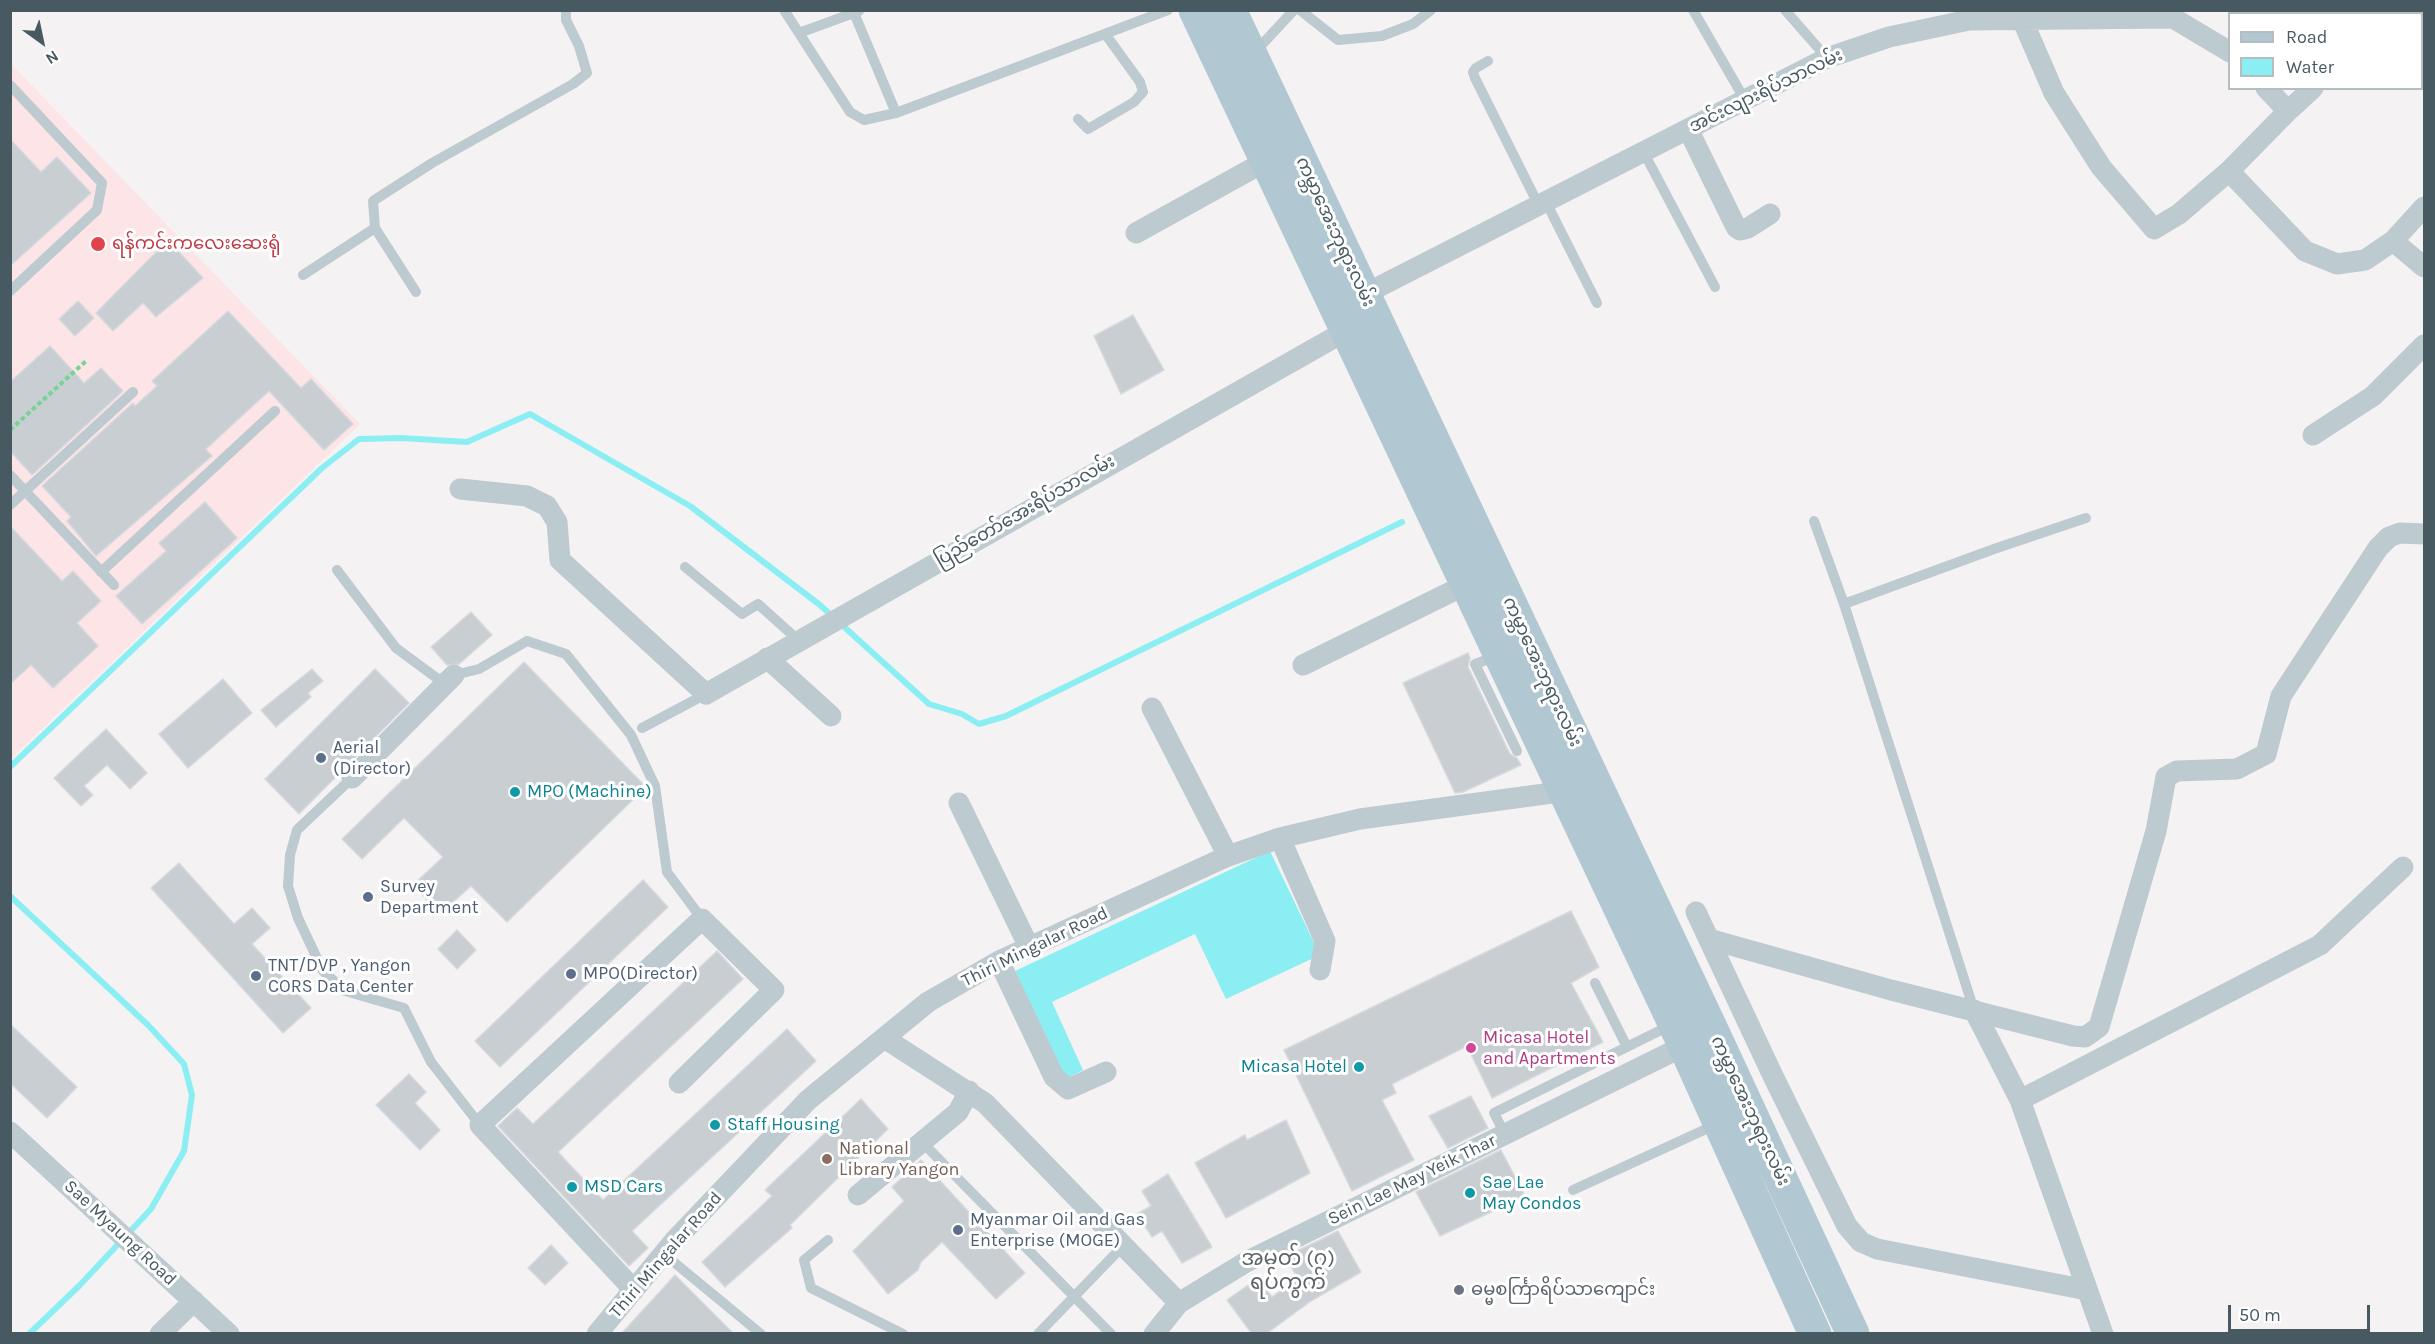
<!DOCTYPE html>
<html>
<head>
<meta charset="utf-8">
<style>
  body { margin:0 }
  #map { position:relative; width:2435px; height:1344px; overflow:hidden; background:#f5f2f3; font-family:Karla,sans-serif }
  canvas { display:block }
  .frame { position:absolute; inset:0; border:12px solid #485a61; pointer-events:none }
  .legend { position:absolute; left:2228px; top:12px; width:195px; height:78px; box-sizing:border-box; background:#fff; border:2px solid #b6bdc0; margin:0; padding:8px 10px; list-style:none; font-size:18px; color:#485a61 }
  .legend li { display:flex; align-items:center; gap:12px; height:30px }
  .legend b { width:30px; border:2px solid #b6bdc0 }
  .north { position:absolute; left:12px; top:12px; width:60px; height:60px; -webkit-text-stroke:4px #fff; paint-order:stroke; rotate:147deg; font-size:16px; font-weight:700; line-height:24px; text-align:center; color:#485a61 }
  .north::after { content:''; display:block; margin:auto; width:21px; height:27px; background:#485a61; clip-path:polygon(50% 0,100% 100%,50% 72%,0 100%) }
  .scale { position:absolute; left:2228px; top:1305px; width:142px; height:27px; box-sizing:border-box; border:3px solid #485a61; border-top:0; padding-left:8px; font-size:18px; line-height:21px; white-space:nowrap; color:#485a61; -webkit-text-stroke:4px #fff; paint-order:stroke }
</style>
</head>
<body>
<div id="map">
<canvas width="2435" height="1344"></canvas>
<div class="frame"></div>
<ul class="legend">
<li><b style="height:8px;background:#b1c7d2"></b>Road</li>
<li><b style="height:16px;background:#8beef2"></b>Water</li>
</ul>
<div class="north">N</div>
<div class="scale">50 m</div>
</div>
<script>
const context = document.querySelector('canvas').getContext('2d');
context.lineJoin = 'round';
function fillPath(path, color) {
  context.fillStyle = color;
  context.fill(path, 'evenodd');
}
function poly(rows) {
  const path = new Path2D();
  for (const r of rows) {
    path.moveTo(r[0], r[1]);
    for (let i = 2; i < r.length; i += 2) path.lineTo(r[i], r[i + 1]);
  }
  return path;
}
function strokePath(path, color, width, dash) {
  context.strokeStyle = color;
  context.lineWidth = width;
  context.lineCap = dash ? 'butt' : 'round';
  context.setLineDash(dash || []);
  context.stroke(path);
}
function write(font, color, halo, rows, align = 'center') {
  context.font = font + ' Karla,"Noto Sans Myanmar",sans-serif';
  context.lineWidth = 6;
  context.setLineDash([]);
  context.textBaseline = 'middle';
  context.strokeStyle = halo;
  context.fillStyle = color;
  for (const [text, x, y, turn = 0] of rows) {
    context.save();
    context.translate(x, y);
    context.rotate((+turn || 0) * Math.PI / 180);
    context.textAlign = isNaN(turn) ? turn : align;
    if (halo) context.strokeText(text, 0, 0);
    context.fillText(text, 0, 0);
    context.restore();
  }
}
fillPath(poly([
  [11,64,360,424,11,759]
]), '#fde4e6');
fillPath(poly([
  [1270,851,1320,955,1226,999,1195,934,1052,1002,1083,1070,1066,1079,1015,971]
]), '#8beef2');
strokePath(poly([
  [10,767,322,468,359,439,401,438,467,442,530,414,690,506,820,605,929,704,962,714,979,724,1006,716,1402,522],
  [10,896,148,1025,184,1064,192,1095,184,1151,151,1209,79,1286,29,1334]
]), '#8beef2', 6);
const building = poly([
  [10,139,41,172,57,157,91,193,10,266,10,139],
  [168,240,203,278,156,317,143,303,113,331,96,313,168,240],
  [78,301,94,318,75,336,59,319,78,301],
  [228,311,301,388,311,379,353,424,324,450,269,391,206,449,212,456,96,556,67,521,71,517,42,486,133,403,135,406,157,386,152,381,228,311],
  [1133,315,1164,370,1121,394,1094,336,1133,315],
  [50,346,84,383,101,368,123,391,32,475,10,451,10,382,50,346],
  [205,502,237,538,142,624,116,596,166,551,159,543,205,502],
  [10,526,62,581,73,571,101,601,77,623,98,646,53,688,31,665,10,684,10,526],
  [471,612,492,635,459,664,447,665,431,647,471,612],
  [1468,653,1470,658,1468,667,1510,754,1517,758,1521,765,1463,792,1455,793,1403,683,1468,653],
  [524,662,646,787,507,922,471,886,440,914,413,885,443,857,404,818,362,859,342,839,524,662],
  [312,669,323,681,308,693,311,697,276,727,261,710,312,669],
  [375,669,409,703,299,814,265,779,375,669],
  [223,679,252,713,188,768,159,734,223,679],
  [106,729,147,773,130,789,107,765,84,786,93,795,81,806,54,778,106,729],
  [179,863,234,924,252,908,270,928,252,944,311,1008,283,1033,151,888,179,863],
  [643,880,668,907,500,1067,475,1041,643,880],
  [1571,911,1599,967,1571,983,1603,1042,1492,1098,1467,1046,1392,1084,1396,1093,1382,1100,1414,1160,1352,1191,1284,1050,1571,911],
  [457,930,476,950,457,969,438,949,457,930],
  [717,951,743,979,558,1152,603,1200,787,1029,816,1061,632,1231,648,1248,629,1266,498,1126,517,1108,533,1124,717,951],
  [10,1024,77,1087,47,1118,10,1083,10,1024],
  [409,1074,426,1092,415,1103,440,1130,420,1150,376,1105,409,1074],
  [1471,1096,1488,1128,1448,1148,1429,1116,1471,1096],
  [861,1099,888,1129,790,1225,792,1228,725,1287,702,1262,772,1196,765,1190,861,1099],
  [1286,1120,1310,1173,1226,1218,1195,1163,1245,1135,1247,1140,1286,1120],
  [1501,1150,1525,1196,1440,1236,1416,1192,1501,1150],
  [921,1160,1025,1273,996,1299,942,1242,921,1262,918,1270,888,1294,853,1251,904,1201,892,1187,921,1160],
  [1168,1174,1212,1247,1182,1263,1162,1231,1152,1237,1137,1214,1151,1206,1142,1191,1168,1174],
  [1338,1231,1361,1272,1311,1301,1266,1334,1252,1334,1227,1300,1258,1278,1272,1297,1298,1278,1285,1257,1338,1231],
  [551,1245,568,1263,545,1285,528,1268,551,1245],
  [675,1275,734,1334,621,1334,675,1275]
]);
fillPath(building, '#c9ced2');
strokePath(building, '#d6dade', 1.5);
strokePath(poly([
  [10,430,86,361]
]), '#75d395', 4, [4.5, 3]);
strokePath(poly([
  [784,10,850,112,864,120,896,113,1168,10],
  [1300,10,1338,40,1382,36,1413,24,1431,10],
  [1693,10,1745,100],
  [1785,10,1827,58],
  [854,13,896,113],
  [799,33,859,11],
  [1255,52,1294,10],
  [1488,61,1476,68,1473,72,1475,78,1539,206],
  [10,85,102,183,97,210,10,291],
  [1078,119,1088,129,1134,102,1143,92,1140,82,1106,35],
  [1643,151,1715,287],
  [1546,202,1597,303],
  [303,275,375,228],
  [416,292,375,228,373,201,432,163,573,84,587,73,579,46,566,20,566,10],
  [10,475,114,585],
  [10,505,133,392],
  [1814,521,1844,604,1974,1010],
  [685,567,742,614,758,604,798,640],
  [337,570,396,648,438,679,479,669,527,641,566,654,631,735,655,786,667,872,702,919],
  [101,572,275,411],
  [1844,604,1994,549,2086,518],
  [1497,656,1475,664,1517,751],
  [642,728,706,694],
  [352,778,297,830,290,855,288,886,298,918,323,971,345,991,404,1008,431,1062,480,1125],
  [1595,983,1627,1047],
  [1505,1134,1494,1113,1671,1025],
  [922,1142,1111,1334],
  [1573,1190,1715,1125],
  [828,1240,804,1260,811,1288,903,1334],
  [664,1254,761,1334],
  [1038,1334,1122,1247]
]), '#bdcacf', 10);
strokePath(poly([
  [2399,14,2402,10],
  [2022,19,2054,93,2101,167,2154,229,2179,214,2229,171,2288,111],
  [2266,88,2288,111,2313,88],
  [1688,129,1736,227,1740,230,1748,228,1770,214],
  [2229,171,2305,251,2337,264,2365,260,2393,241,2424,207],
  [1136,233,1266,161],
  [2393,241,2424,267],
  [1355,299,1827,58,1889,37,1969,20,2173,18,2230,52],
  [2313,435,2373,396,2424,345],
  [460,489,527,496,547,506,557,522,560,560,706,694,1358,324],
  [767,658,831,716],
  [1303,665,1465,585],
  [1152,708,1228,856],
  [352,778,454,675],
  [959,803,1029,947],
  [1280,838,1325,941,1320,970],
  [1696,912,1773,1076,1847,1226,1861,1242,1877,1249,2087,1290],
  [1709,939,1891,990,2073,1036,2085,1037,2099,1027,2156,831,2166,777,2177,771,2237,769,2266,754,2281,696,2378,548,2389,537,2400,533,2424,534],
  [999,961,1054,1077,1068,1089,1106,1072],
  [1974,1010,2020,1100],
  [884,1038,985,1103,1179,1303],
  [10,1132,229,1334],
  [858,1195,958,1112,969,1091],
  [634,1290,480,1125,702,919,774,990,679,1083],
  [160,1334,194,1301],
  [597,1334,675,1240,808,1100,928,1002,999,961,1228,856,1280,838,1360,819,1574,790],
  [1154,1334,1179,1303,1246,1262,1694,1041],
  [2103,1334,2020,1100,2320,945,2403,867]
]), '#bdcacf', 21);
strokePath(poly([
  [1195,10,1674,1023,1815,1334],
  [1230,10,1713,1032,1853,1334]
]), '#b1c7d2', 33);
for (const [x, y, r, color] of [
  [98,244,8,"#e0444e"],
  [321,758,6,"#5c6f8a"],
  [515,792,6,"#0f9aa8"],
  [368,897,6,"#5c6f8a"],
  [571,974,6,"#5c6f8a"],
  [256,976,6,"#5c6f8a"],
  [1471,1048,6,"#d1479c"],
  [1359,1067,6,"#0f9aa8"],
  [715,1125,6,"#0f9aa8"],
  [827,1159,6,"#8d6e63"],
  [572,1187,6,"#0f9aa8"],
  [1470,1193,6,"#0f9aa8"],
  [958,1230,6,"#5c6f8a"],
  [1459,1290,6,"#6b7280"]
]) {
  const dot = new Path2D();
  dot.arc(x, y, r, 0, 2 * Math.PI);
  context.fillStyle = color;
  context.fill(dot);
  strokePath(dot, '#fff', 2);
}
write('18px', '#485a61', '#fff', [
  ["အင်းလျားရိပ်သာလမ်း",1766,91,-26],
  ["ကမ္ဘာအေးဘုရားလမ်း",1335,232,65],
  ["ပြည်တော်အေးရိပ်သာလမ်း",1025,511,-30],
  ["ကမ္ဘာအေးဘုရားလမ်း",1542,672,65],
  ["Thiri Mingalar Road",1035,947,-26],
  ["ကမ္ဘာအေးဘုရားလမ်း",1750,1111,65],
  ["Sein Lae May Yeik Thar",1412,1180,-26],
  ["Sae Myaung Road",120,1233,43],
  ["Thiri Mingalar Road",666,1255,-49]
]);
write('18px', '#be3a42', '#fff', [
  ["ရန်ကင်းကလေးဆေးရုံ",112,244]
], 'left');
write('18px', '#4e5e75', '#fff', [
  ["Aerial",333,748],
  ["(Director)",333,769],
  ["Survey",380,887],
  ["Department",380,908],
  ["TNT/DVP , Yangon",268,966],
  ["CORS Data Center",268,987],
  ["MPO(Director)",583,974],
  ["Myanmar Oil and Gas",970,1220],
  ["Enterprise (MOGE)",970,1241]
], 'left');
write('18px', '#0d838f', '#fff', [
  ["MPO (Machine)",527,792],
  ["Micasa Hotel",1347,1067,"right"],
  ["Staff Housing",727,1125],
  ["Sae Lae",1482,1183],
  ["May Condos",1482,1204],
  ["MSD Cars",584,1187]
], 'left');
write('18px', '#b23c85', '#fff', [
  ["Micasa Hotel",1483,1038],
  ["and Apartments",1483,1059]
], 'left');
write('18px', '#785e54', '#fff', [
  ["National",839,1149],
  ["Library Yangon",839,1170]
], 'left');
write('18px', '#5b616d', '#fff', [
  ["ဓမ္မစင်္ကြာရိပ်သာကျောင်း",1471,1290]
], 'left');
write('21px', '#5e6468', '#fff', [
  ["အမှတ် (၇)",1288,1259],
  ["ရပ်ကွက်",1288,1283]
]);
</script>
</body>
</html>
